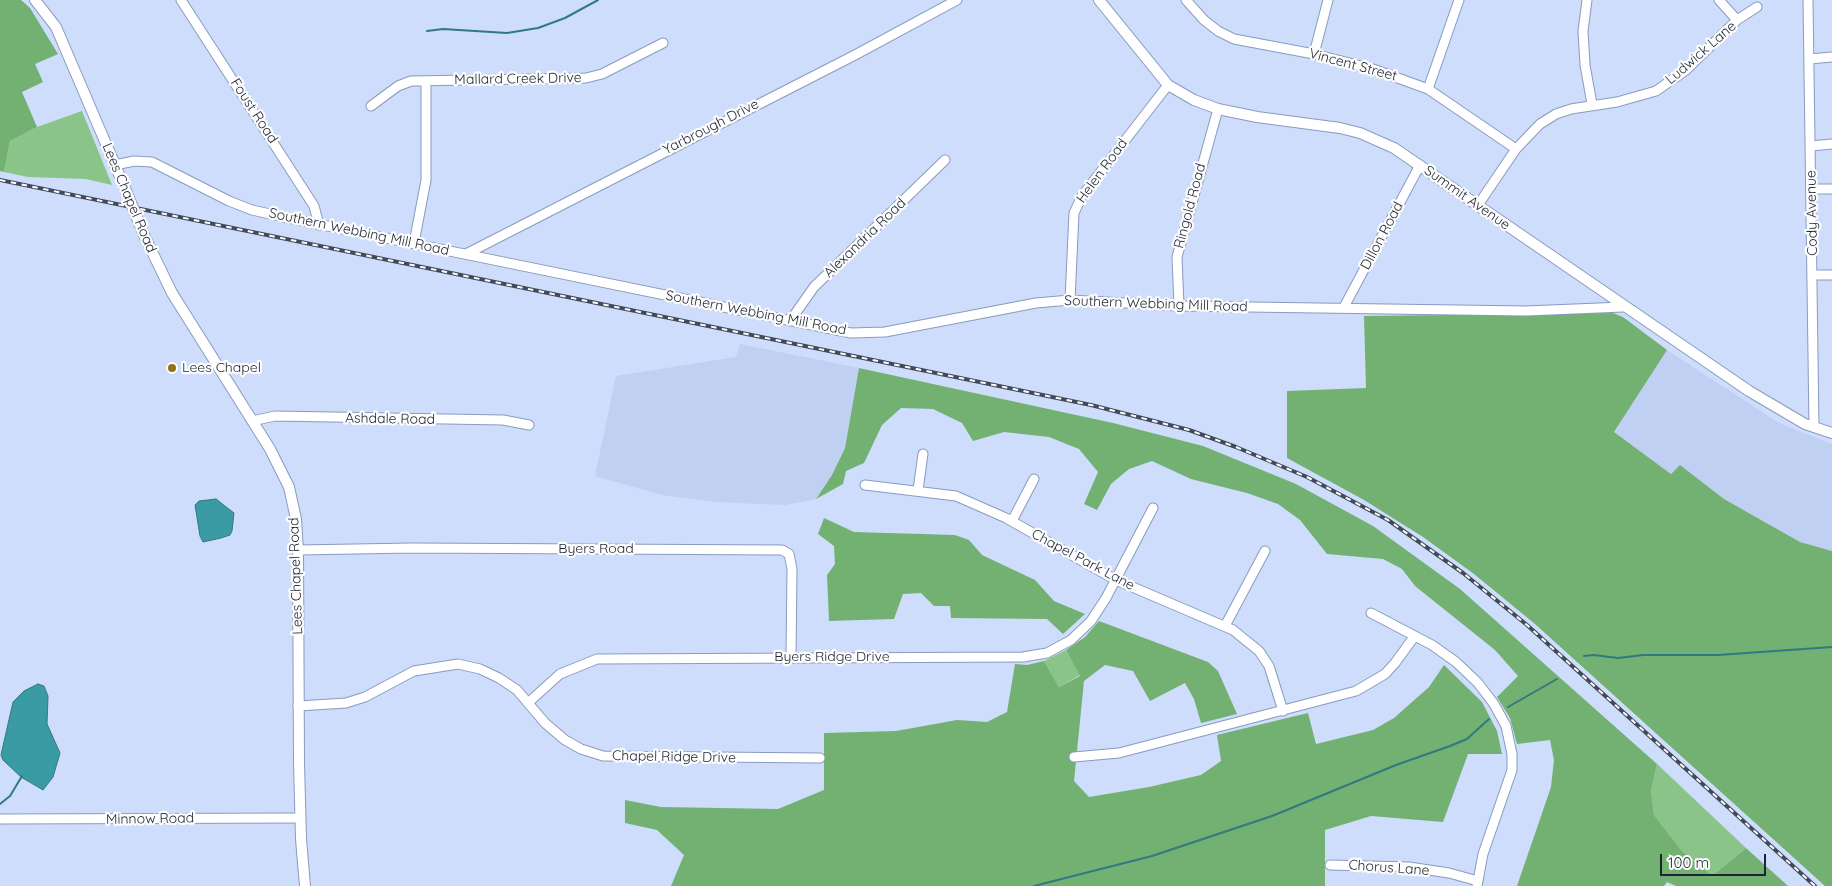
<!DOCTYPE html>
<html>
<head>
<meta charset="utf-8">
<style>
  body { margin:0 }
  #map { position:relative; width:1832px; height:886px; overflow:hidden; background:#cdddfb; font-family:Quicksand,sans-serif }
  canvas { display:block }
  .scale { position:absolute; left:1660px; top:854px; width:106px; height:22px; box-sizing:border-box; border:2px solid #1e2532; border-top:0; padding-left:6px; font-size:15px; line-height:18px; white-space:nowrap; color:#1e2532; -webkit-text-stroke:4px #fdfdfd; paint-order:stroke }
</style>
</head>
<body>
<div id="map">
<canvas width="1832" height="886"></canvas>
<div class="scale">100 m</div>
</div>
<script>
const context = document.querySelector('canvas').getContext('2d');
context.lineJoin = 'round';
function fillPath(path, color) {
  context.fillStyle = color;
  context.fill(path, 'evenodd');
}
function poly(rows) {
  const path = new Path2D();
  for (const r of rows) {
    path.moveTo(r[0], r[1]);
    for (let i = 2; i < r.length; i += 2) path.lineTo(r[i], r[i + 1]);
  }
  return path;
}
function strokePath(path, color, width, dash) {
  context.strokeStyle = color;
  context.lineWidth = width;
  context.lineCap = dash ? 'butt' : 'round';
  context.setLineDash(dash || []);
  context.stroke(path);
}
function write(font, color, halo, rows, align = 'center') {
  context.font = font + ' Quicksand,sans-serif';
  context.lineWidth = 4.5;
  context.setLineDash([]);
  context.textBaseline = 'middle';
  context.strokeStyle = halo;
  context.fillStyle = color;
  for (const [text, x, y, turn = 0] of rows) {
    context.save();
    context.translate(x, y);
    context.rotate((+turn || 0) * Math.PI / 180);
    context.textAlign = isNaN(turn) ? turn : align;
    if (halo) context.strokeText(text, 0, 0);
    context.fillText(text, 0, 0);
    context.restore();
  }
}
fillPath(poly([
  [740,344,859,368,845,447,832,475,816,499,785,505,715,502,662,495,595,476,616,376,736,357],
  [1667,350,1779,423,1832,444,1832,551,1800,542,1724,499,1680,465,1671,474,1614,432]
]), '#bfd0f3');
fillPath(poly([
  [82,111,112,185,86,179,28,177,4,172,10,141,37,127],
  [1066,650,1080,675,1059,687,1044,661],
  [1657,764,1746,848,1712,876,1682,851,1654,815,1651,791]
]), '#8ac488');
fillPath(poly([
  [0,0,21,0,30,8,58,54,35,64,43,82,22,92,37,127,10,141,4,172,0,171],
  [1613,313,1623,317,1667,350,1614,432,1671,474,1680,465,1724,499,1800,542,1832,551,1832,886,1825,886,1535,624,1474,574,1423,537,1364,500,1287,458,1287,391,1366,388,1364,316],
  [859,368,1113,423,1203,446,1296,484,1373,526,1460,589,1657,764,1651,791,1654,815,1682,851,1712,876,1746,848,1788,886,1676,886,1667,882,1664,886,1517,886,1551,787,1554,760,1550,740,1517,744,1510,718,1497,697,1518,676,1495,650,1415,586,1402,569,1383,559,1327,554,1300,520,1278,504,1247,493,1191,479,1152,461,1129,469,1111,484,1097,510,1084,504,1098,472,1079,449,1049,437,1004,432,973,441,962,423,933,409,901,408,882,425,864,463,846,471,843,484,816,499,832,475,845,448],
  [824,518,854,532,955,535,969,540,982,555,1035,580,1054,601,1085,614,1063,634,1047,619,951,618,950,606,934,606,921,593,903,594,894,619,829,621,827,575,835,564,834,546,818,534],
  [1099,621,1208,662,1218,671,1237,714,1201,723,1194,699,1185,683,1150,701,1133,671,1105,665,1084,681,1074,781,1089,797,1149,787,1201,775,1221,761,1217,735,1283,719,1308,713,1316,744,1373,730,1394,718,1429,687,1444,665,1482,702,1497,731,1502,754,1468,754,1443,822,1371,816,1325,830,1325,886,671,886,684,855,657,830,625,823,625,800,661,807,778,809,824,790,824,733,896,731,957,720,987,722,1007,712,1015,664,1027,665,1044,661,1059,687,1080,676,1066,650,1085,637]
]), '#73b172');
const water = poly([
  [216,499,234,513,232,531,230,535,221,538,203,542,200,536,195,505,199,501,216,499],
  [38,684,44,686,48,696,47,724,60,753,53,777,43,790,21,777,3,760,1,755,13,702,24,691,38,684]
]);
fillPath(water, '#3b9ba4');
strokePath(water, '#327882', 1);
strokePath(poly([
  [427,31,443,29,507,33,538,28,565,18,598,0],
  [1584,656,1594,655,1618,658,1643,655,1718,655,1832,647],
  [1508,707,1557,679],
  [0,804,10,796,22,776],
  [1034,886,1152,856,1272,816,1396,765,1450,746,1467,739,1489,719]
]), '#327882', 2);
const minor = poly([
  [181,0,314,206,319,225],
  [1186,0,1204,20,1218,31,1234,39,1314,54,1373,69,1428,89,1516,149],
  [1587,0,1583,31,1585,65,1592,104],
  [1719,0,1737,20],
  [1808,0,1814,427],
  [1314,54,1328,0],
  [1809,59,1832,57],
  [1428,89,1459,0],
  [371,106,398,86,411,81,586,78,602,74,663,43],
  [1811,146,1832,144],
  [115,165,134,161,152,162,229,201,252,210,288,218,851,333,885,332,1036,303,1070,300,1179,306,1526,311,1623,307],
  [1812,189,1832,189],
  [1478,205,1516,149,1540,124,1556,114,1571,109,1617,102,1656,91,1686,70,1737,20,1757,7],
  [414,243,426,180,426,81],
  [466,254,855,55,957,0],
  [1814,275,1832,275],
  [1070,300,1074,213,1082,196,1168,85],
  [1179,306,1177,257,1218,109],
  [1344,307,1420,165],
  [790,321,814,287,945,160],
  [252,421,275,416,503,420,529,425],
  [865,485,956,496,1006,518,1116,580,1233,630,1259,651,1269,666,1283,711],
  [918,490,923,454],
  [1012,521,1034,479],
  [298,550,412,548,782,550,789,554,792,569,791,657],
  [1371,613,1432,645,1456,662,1478,683,1494,704,1506,726,1512,754,1512,770,1483,854,1477,886],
  [1225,626,1265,551],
  [529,702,560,674,597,659,1023,657,1047,653,1071,640,1091,621,1106,598,1153,508],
  [298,706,346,703,365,697,414,671,458,664,480,669,499,678,517,690,545,723,565,740,581,749,603,756,820,758],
  [1074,757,1119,753,1356,691,1385,674,1395,663,1414,637],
  [0,819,300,818],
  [1330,865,1409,867,1449,873,1478,881]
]);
const major = poly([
  [35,0,56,27,124,186],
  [1099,0,1168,85,1194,100,1218,109,1257,117,1340,128,1360,133,1394,148,1749,391,1805,424,1832,433],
  [144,235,172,293,270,449,289,487,296,519,298,550,299,763,301,839,305,886]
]);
strokePath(minor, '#899bbe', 11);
strokePath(major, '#899bbe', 12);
strokePath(minor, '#fff', 9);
strokePath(major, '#fff', 10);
const rail = poly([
  [0,180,1091,405,1189,430,1236,447,1307,477,1388,520,1463,573,1527,625,1815,886]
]);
strokePath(rail, '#414a5a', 4);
strokePath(rail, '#fdfdfd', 2, [5.5]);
const majorBridge = poly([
  [124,186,144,235]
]);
strokePath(majorBridge, '#899bbe', 12, []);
strokePath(majorBridge, '#fff', 10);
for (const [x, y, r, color] of [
  [172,368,5,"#957019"]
]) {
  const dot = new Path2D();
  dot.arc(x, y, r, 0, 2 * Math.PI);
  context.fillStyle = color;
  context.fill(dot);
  strokePath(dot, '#fdfdfd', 2);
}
write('14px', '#1e2532', '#fdfdfd', [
  ["Ludwick Lane",1701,53,-41],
  ["Vincent Street",1353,65,15],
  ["Mallard Creek Drive",518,79,-1],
  ["Foust Road",254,111,57],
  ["Yarbrough Drive",711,127,-27],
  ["Helen Road",1102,171,-54],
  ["Lees Chapel Road",129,198,67],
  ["Summit Avenue",1467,198,35],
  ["Ringold Road",1190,206,-75],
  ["Cody Avenue",1812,213,-91],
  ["Southern Webbing Mill Road",359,232,12],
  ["Dillon Road",1382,236,-62],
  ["Alexandria Road",865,238,-44],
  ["Southern Webbing Mill Road",1156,304,2],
  ["Southern Webbing Mill Road",756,313,11],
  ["Ashdale Road",390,419,1],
  ["Byers Road",596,549],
  ["Chapel Park Lane",1083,560,28],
  ["Lees Chapel Road",296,576,-92],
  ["Byers Ridge Drive",832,657],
  ["Chapel Ridge Drive",674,757,1],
  ["Minnow Road",150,819,-1],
  ["Chorus Lane",1389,868,4]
]);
write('14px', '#1e2532', '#fdfdfd', [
  ["Lees Chapel",182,368]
], 'left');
</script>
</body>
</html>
